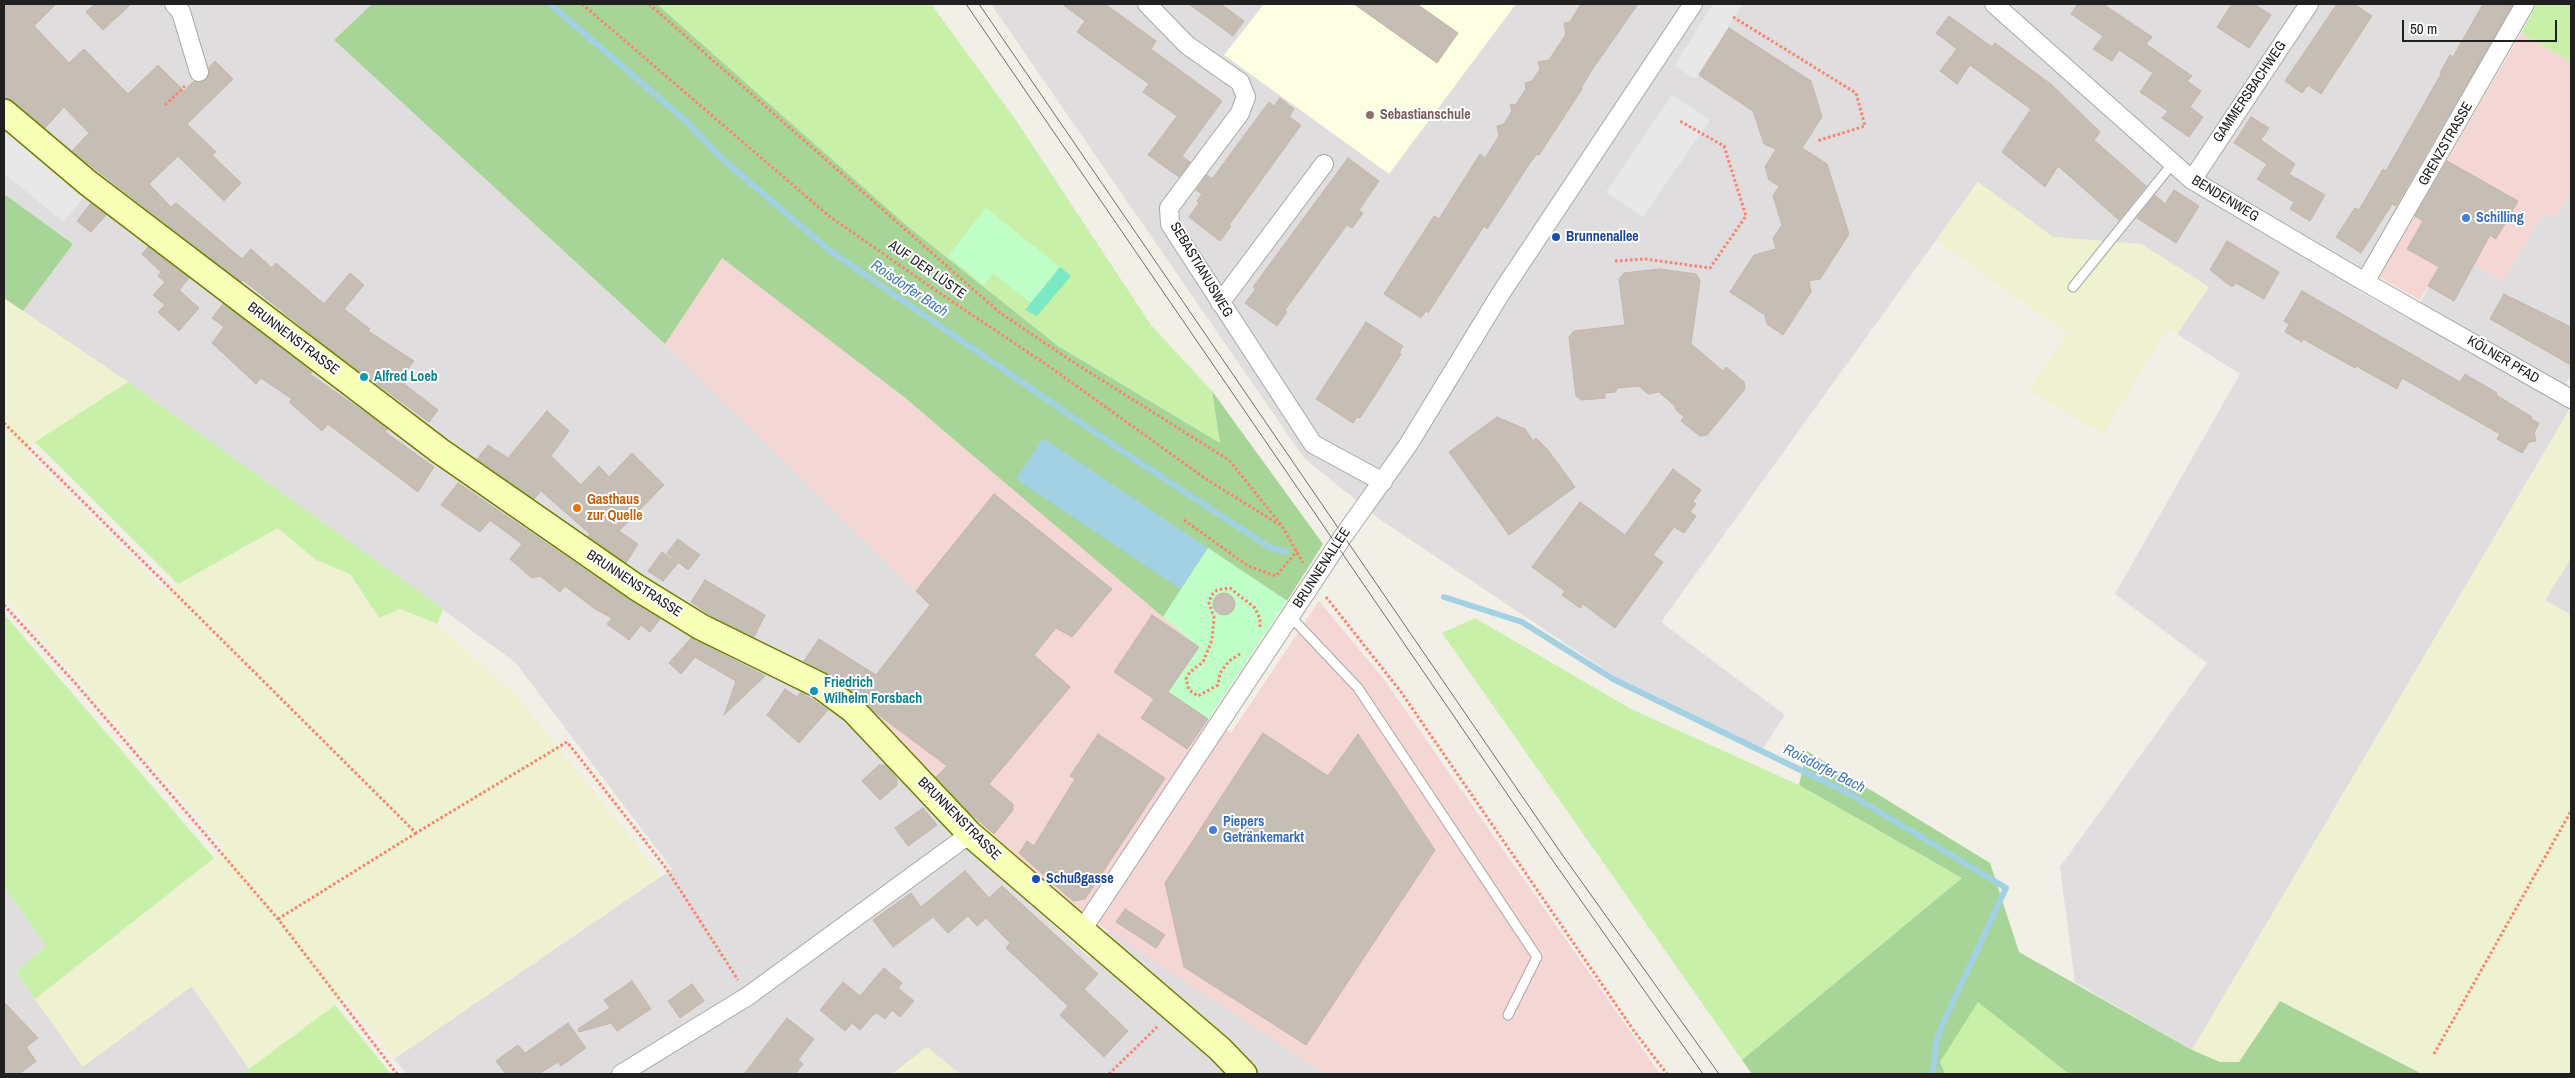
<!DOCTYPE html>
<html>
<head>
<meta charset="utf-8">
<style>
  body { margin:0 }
  #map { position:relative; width:2575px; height:1078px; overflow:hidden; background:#f2efe6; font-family:"Archivo Narrow",sans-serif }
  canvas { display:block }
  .frame { position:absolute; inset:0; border:5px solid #202020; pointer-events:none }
  .scale { position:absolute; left:2402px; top:20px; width:155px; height:22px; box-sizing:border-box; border:2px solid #202020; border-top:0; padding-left:6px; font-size:15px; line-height:18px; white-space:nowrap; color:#202020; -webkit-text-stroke:4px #fff; paint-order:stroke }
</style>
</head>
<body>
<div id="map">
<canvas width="2575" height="1078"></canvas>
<div class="frame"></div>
<div class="scale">50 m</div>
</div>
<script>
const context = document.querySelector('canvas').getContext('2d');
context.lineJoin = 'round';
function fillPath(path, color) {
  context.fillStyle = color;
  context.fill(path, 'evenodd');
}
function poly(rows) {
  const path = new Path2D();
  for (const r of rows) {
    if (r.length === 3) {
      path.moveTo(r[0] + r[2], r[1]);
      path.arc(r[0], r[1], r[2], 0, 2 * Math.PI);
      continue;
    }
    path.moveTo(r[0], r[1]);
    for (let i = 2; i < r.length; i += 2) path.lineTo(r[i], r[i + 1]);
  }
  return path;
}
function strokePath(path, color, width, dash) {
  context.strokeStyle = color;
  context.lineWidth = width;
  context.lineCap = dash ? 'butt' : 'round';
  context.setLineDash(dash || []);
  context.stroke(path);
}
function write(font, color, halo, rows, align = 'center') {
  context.font = font + ' "Archivo Narrow",sans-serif';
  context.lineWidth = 4;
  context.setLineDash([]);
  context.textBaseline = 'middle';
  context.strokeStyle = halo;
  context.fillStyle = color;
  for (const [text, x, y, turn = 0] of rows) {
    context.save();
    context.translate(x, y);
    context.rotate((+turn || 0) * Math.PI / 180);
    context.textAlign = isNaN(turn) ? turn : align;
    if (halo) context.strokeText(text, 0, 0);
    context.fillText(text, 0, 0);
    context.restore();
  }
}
fillPath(poly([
  [4,4,372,4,334,40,665,344,930,605,858,699,971,851,1090,958,1109,930,1325,1074,960,1074,927,1047,892,1074,407,1074,394,1059,672,869,515,662,128,382,23,311,73,244,4,194],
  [991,4,2515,4,2355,289,2411,320,2449,250,2503,281,2543,213,2555,219,2571,192,2571,374,2567,382,2571,407,2192,1050,2075,982,2060,867,2207,663,2115,594,2240,374,2177,334,2209,287,2141,244,2053,237,1978,182,1661,622,1785,715,1762,750,1632,688,1381,520,1304,458],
  [2571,558,2571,615,2545,600],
  [4,886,46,946,16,972,82,1066,192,986,249,1069,243,1074,4,1074]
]), '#dfdddd');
fillPath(poly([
  [2521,33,2571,62,2571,192,2555,219,2543,213,2503,281,2449,250,2420,300,2379,277],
  [722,257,904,397,1199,647,1208,719,1231,733,1319,601,1383,678,1660,1074,1325,1074,1075,909,963,808,858,699,929,605,665,344]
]), '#f4d7d4');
fillPath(poly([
  [1264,4,1516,4,1389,174,1224,55]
]), '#fdffe2');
fillPath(poly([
  [1978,182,2053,237,2141,244,2209,287,2177,334,2167,329,2103,435,2028,390,2068,334,1936,241],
  [4,298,128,382,23,450,165,591,278,528,316,560,350,574,379,618,400,609,437,624,517,696,661,876,394,1059,345,998,249,1069,192,986,83,1067,35,999,225,848,4,595],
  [2571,407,2571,558,2545,600,2571,615,2571,1074,2422,1074,2281,1001,2240,1062,2220,1062,2192,1050],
  [927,1047,960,1074,892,1074]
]), '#eef2d0');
fillPath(poly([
  [657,4,931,4,1015,119,1151,325,1212,391,1220,443,1058,346,906,225],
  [2537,4,2571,4,2571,62,2521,33],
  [128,382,443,609,437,624,400,609,379,618,350,574,316,560,278,528,178,584,35,442],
  [4,614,214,858,35,999,16,972,46,946,4,886],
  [1475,618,1631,709,1799,785,1962,878,1742,1060,1442,633],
  [1978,1001,2069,1074,1945,1074,1940,1062],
  [335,1005,391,1074,243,1074,249,1069]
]), '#c8f0a8');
fillPath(poly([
  [372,4,657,4,906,225,1058,346,1220,443,1212,391,1323,544,1287,601,1208,548,1163,617,904,397,722,258,665,344,334,40],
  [4,194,73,244,23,311,4,298],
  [1807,751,1990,863,2019,952,2192,1050,2220,1062,2239,1062,2280,1001,2422,1074,2069,1074,1978,1002,1940,1062,1945,1074,1752,1074,1742,1060,1962,878,1799,785]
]), '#a6d597');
fillPath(poly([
  [986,208,1060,267,1031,303,993,273,984,285,948,256],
  [1208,548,1287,601,1208,719,1168,692,1199,647,1163,617]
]), '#c0ffc8');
fillPath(poly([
  [1060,267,1071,276,1037,316,1025,310]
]), '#7de8c4');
fillPath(poly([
  [1713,4,1743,4,1695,79,1674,66],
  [1672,95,1710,120,1643,217,1606,192],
  [4,126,86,194,63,222,4,173]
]), '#e8e8e8');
fillPath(poly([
  [1043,438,1208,548,1180,589,1016,479]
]), '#a2d1e4');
strokePath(poly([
  [550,4,687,122,719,156,829,250,1128,455,1269,547,1286,552],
  [1444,597,1522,622,1613,679,1848,793,2006,888,1944,1021,1936,1042,1933,1074]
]), '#a2d1e4', 6);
const building = poly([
  [4,4,56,4,34,26,69,63,84,49,128,94,158,65,184,91,194,81,202,82,206,80,209,74,209,67,215,61,233,79,187,124,216,152,212,155,241,183,224,201,178,156,149,184,171,207,176,203,242,259,251,249,272,268,276,263,324,304,350,273,364,285,344,309,370,329,368,331,414,361,399,380,438,410,429,422,336,354,243,280,241,282,72,151,89,133,64,107,45,128,4,96,4,4],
  [95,4,131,4,103,30,86,12,95,4],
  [1062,4,1105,4,1156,41,1151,49,1222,101,1182,156,1190,162,1179,177,1148,155,1177,116,1143,92,1149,84,1077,32,1085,21,1062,4],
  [1189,4,1221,4,1244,21,1233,36,1189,4],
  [1354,4,1417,4,1458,33,1437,63,1354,4],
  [1581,4,1638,4,1592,70,1581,88,1582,89,1539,155,1537,154,1530,163,1487,229,1484,226,1428,313,1426,311,1421,318,1384,294,1434,216,1439,219,1480,154,1485,158,1499,136,1497,126,1504,124,1512,111,1510,105,1516,104,1526,89,1525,83,1532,81,1540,69,1538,62,1549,60,1566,34,1564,23,1570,22,1581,4],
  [2078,4,2103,4,2152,37,2146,44,2192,76,2187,81,2201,91,2190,107,2203,117,2189,137,2162,118,2168,111,2140,92,2153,73,2119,50,2112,61,2093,49,2103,36,2071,14,2078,4],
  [2232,4,2254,4,2271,15,2249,48,2217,27,2232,4],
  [2337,4,2354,4,2372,16,2321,94,2308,85,2302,93,2285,81,2337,4],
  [2483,4,2513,4,2396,206,2392,204,2361,253,2336,237,2355,208,2359,210,2383,169,2386,171,2441,74,2440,73,2450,55,2453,57,2483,4],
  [1949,16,1992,47,1995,43,2052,85,2100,132,2094,140,2146,186,2119,220,2058,166,2045,187,2002,152,2031,109,1970,65,1957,84,1940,71,1957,49,1936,33,1949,16],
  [1729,28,1811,81,1822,117,1802,148,1827,164,1849,234,1820,279,1809,281,1811,292,1783,335,1767,324,1765,315,1730,292,1754,255,1776,249,1773,238,1782,225,1773,196,1779,186,1769,180,1765,167,1776,149,1764,144,1753,111,1699,75,1729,28],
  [1280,98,1294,109,1289,117,1301,125,1229,225,1231,226,1220,241,1189,217,1199,203,1197,201,1202,194,1196,190,1207,175,1212,179,1269,102,1274,106,1280,98],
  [2251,117,2269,128,2261,140,2295,164,2289,174,2325,195,2310,221,2290,209,2294,202,2257,179,2267,164,2234,143,2251,117],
  [1348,158,1379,181,1359,210,1363,213,1352,228,1347,225,1285,310,1287,312,1277,326,1245,303,1256,289,1253,287,1348,158],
  [2447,161,2518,201,2496,239,2490,235,2454,301,2428,286,2439,267,2407,249,2423,221,2415,216,2447,161],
  [2174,190,2199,206,2176,243,2137,218,2155,195,2165,204,2174,190],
  [91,203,106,215,91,232,77,221,91,203],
  [2227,241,2279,272,2264,299,2236,283,2232,287,2210,270,2227,241],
  [148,247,189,278,179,290,199,308,179,331,158,312,165,305,153,295,165,282,158,276,161,272,142,254,148,247],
  [1660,269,1696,274,1700,280,1691,344,1723,371,1726,367,1744,382,1745,389,1707,435,1700,436,1681,421,1684,417,1676,410,1675,406,1659,392,1648,394,1639,386,1618,388,1615,392,1605,393,1605,398,1581,400,1576,396,1569,337,1574,331,1625,325,1619,279,1624,273,1660,269],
  [2302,291,2460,382,2465,374,2497,393,2496,395,2532,417,2531,419,2539,423,2534,433,2536,441,2529,442,2522,453,2497,439,2500,434,2402,378,2397,389,2356,366,2355,368,2303,339,2302,342,2285,332,2289,324,2284,321,2302,291],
  [2504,294,2571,327,2571,365,2490,319,2504,294],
  [223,304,312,372,310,374,367,414,387,429,385,432,434,467,418,492,328,424,322,431,289,402,292,399,261,378,256,384,212,343,224,327,212,318,223,304],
  [1366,322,1403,346,1399,353,1401,354,1379,389,1360,418,1357,417,1353,423,1316,399,1366,322],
  [547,411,569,431,551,456,581,485,599,466,609,477,632,453,664,485,619,531,638,544,626,563,588,536,590,534,541,491,534,499,477,459,488,445,508,458,547,411],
  [1497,417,1525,429,1533,441,1536,438,1548,450,1575,487,1509,535,1449,452,1497,417],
  [1673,469,1701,490,1693,501,1696,504,1690,512,1696,516,1684,533,1674,527,1653,555,1663,562,1615,628,1583,604,1580,608,1562,595,1565,591,1532,567,1580,502,1625,535,1673,469],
  [458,483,628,599,660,619,650,632,641,625,629,640,607,624,612,618,595,609,565,586,560,592,540,576,532,578,510,559,522,544,490,520,480,532,441,505,458,483],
  [994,494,1112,589,1072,637,1056,628,1034,655,1070,687,989,784,1013,804,1013,810,994,834,970,813,936,777,947,766,876,713,862,699,827,673,804,661,819,639,876,675,930,605,916,591,994,494],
  [678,539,700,555,688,570,667,553,678,539],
  [662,552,678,563,663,581,648,571,662,552],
  [705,580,765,615,754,637,713,617,691,602,705,580],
  [1224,604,11],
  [1152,615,1199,647,1168,692,1208,719,1187,749,1141,718,1154,699,1114,672,1152,615],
  [691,638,765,676,724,715,736,681,695,657,681,674,669,663,691,638],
  [785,689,797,697,801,692,828,710,799,743,767,715,785,689],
  [1263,733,1328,776,1358,734,1435,850,1306,1045,1184,967,1165,883,1263,733],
  [1098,734,1165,778,1085,899,1073,901,1019,853,1027,841,1034,846,1075,779,1070,776,1098,734],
  [879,765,886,765,897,779,897,785,880,800,862,781,879,765],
  [923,808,937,825,908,846,895,828,923,808],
  [965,871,989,898,1002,886,1098,974,1084,989,1128,1031,1104,1057,1060,1015,1068,1006,1006,948,1010,943,986,918,977,926,968,916,948,933,933,917,893,947,873,920,911,893,921,907,965,871],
  [1125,909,1165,935,1156,948,1116,922,1125,909],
  [884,968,902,983,898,988,914,1001,900,1017,892,1010,885,1019,877,1013,874,1014,860,1030,852,1023,845,1031,820,1010,843,982,860,996,884,968],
  [632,981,651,1009,617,1031,611,1023,579,1032,578,1029,610,1008,604,1000,632,981],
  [692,984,704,1001,680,1018,668,1001,692,984],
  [4,1002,38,1038,26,1047,36,1061,19,1074,4,1074,4,1002],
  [787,1018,814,1039,798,1060,803,1064,795,1074,744,1074,787,1018],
  [568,1023,586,1048,561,1066,558,1062,539,1074,506,1074,496,1061,518,1045,525,1053,568,1023]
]);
fillPath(building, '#c6beb5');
strokePath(building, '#c5b6a7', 1);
const lane = poly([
  [2073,287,2173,163],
  [1290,616,1358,688,1537,957,1508,1015]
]);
const street = poly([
  [174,4,181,12,199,72],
  [1147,4,1187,45,1240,82,1246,97,1240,113,1169,208,1170,224,1313,444,1383,482],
  [1994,4,2192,180,2365,282,2571,399],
  [2192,180,2309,4],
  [2365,282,2525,4],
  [1220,303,1324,164],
  [1082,930,1344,535,1408,445,1501,293,1693,4],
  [621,1074,748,996,970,834]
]);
const secondary = poly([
  [4,112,88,183,440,451,636,587,701,627,819,685,853,710,970,834,1220,1049,1244,1074]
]);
strokePath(lane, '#a7a7a7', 11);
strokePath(street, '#a7a7a7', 20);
strokePath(secondary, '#6b7f00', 28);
strokePath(poly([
  [582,4,829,216,941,294,1050,367,1206,479,1280,525],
  [649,4,999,312,1073,362,1229,460,1282,526,1303,563],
  [1733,17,1856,93,1865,126,1817,141],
  [165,105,186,85],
  [1615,261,1645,259,1710,268,1746,216,1724,146,1678,120],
  [4,423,416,833,567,742,666,868,738,980],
  [1184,520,1248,566,1276,576,1297,551],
  [1326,597,1401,692,1634,1031,1667,1074],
  [4,605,76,684,278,919,397,1074],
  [1240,654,1229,661,1220,673,1218,685,1198,696,1189,690,1186,679,1190,672,1203,662,1212,640,1214,617,1209,603,1211,596,1217,590,1230,588,1255,608,1260,619,1260,628],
  [278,919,416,833],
  [2434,1054,2571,811],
  [1109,1074,1158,1026]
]), '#ff816a', 3, [2.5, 2.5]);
strokePath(lane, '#fff', 9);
strokePath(street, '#fff', 18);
strokePath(secondary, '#f8ffb7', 25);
strokePath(poly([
  [966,4,1551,858,1703,1074],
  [979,4,1561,853,1719,1074]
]), '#6e6e6e', 1);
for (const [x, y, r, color] of [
  [1370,115,5,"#8d6e63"],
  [2466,218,5,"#3f7fe0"],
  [1556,237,5,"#1a4fb4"],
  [364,377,5,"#0f9aa8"],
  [577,508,5,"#e8710a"],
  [814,691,5,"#0f9aa8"],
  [1213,830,5,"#3f7fe0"],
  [1036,879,5,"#1a4fb4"]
]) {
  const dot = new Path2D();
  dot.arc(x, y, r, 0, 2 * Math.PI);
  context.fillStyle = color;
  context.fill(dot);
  strokePath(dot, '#fff', 2);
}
write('14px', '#202020', '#fff', [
  ["GAMMERSBACHWEG",2250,92,-56],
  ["GRENZSTRASSE",2446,144,-60],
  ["BENDENWEG",2225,199,31],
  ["AUF DER LÜSTE",927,270,35],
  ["SEBASTIANUSWEG",1201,270,59],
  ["BRUNNENSTRASSE",293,339,37],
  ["KÖLNER PFAD",2503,360,30],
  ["BRUNNENALLEE",1322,568,-57],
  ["BRUNNENSTRASSE",634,584,33],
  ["BRUNNENSTRASSE",959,819,45]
]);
write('bold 14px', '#785e54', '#fff', [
  ["Sebastianschule",1380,115]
], 'left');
write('bold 14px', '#366cbe', '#fff', [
  ["Schilling",2476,218],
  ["Piepers",1223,822],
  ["Getränkemarkt",1223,838]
], 'left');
write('bold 14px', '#164399', '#fff', [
  ["Brunnenallee",1566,237],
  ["Schußgasse",1046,879]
], 'left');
write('bold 14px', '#0d838f', '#fff', [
  ["Alfred Loeb",374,377],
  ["Friedrich",824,683],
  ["Wilhelm Forsbach",824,699]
], 'left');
write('bold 14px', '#c56008', '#fff', [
  ["Gasthaus",587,500],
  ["zur Quelle",587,516]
], 'left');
write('italic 15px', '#4278bb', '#fff', [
  ["Roisdorfer Bach",909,289,34],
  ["Roisdorfer Bach",1824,769,27]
]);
</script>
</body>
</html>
